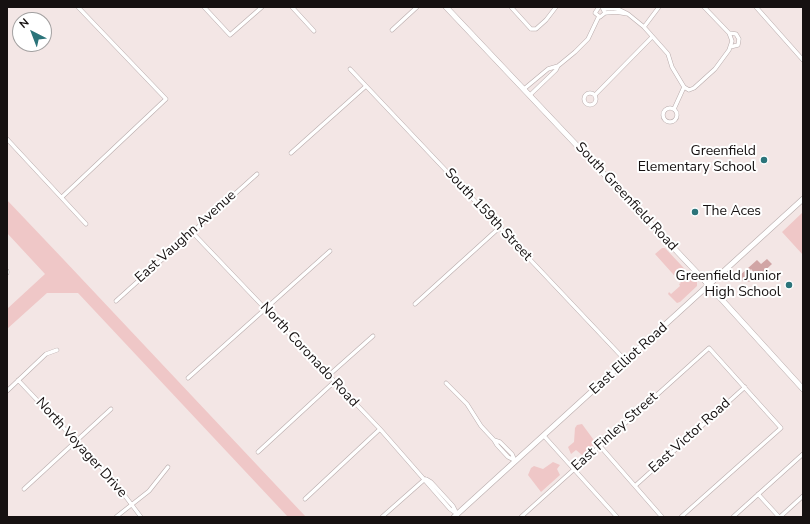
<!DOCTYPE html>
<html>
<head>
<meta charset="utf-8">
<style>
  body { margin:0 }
  #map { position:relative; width:810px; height:524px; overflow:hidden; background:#f3e6e5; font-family:"Nunito Sans",sans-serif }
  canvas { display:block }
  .frame { position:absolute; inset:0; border:8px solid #161111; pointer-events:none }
  .north { position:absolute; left:12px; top:12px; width:40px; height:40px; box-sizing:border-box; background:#fff; border:1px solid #a2a0a0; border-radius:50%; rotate:318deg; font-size:11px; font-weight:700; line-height:16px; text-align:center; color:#161111 }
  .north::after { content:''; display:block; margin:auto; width:14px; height:18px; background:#2b747a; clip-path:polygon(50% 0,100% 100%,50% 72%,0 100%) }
</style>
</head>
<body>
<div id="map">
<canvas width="810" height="524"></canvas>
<div class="frame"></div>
<div class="north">N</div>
</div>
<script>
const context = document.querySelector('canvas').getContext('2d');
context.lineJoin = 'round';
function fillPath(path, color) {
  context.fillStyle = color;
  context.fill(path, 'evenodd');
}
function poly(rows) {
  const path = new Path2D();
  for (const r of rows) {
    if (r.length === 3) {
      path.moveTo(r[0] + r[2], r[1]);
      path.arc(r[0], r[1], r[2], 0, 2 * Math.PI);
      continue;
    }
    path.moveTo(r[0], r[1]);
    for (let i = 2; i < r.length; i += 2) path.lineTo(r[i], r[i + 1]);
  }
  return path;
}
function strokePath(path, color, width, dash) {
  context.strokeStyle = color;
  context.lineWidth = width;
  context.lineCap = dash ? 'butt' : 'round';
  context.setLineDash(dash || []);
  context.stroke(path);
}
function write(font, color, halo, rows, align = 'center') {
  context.font = font + ' "Nunito Sans",sans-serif';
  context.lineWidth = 4;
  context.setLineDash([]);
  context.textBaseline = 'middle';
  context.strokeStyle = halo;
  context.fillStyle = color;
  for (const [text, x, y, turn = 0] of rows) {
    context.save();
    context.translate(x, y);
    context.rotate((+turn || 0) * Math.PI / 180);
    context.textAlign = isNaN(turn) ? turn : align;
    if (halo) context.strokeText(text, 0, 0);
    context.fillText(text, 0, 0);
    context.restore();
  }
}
fillPath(poly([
  [7,200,64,260,306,517,288,517,78,293,47,293,7,329,7,309,45,274,7,233],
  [803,212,803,255,782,232],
  [662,248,665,248,697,282,697,286,680,302,677,303,668,294,669,292,671,294,680,286,679,284,681,283,655,254],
  [582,424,596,443,582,455,576,450,571,454,568,447,574,442,575,428,577,425],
  [553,462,560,465,557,469,560,475,541,492,528,475,531,468,534,466,543,469]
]), '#efc7c7');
fillPath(poly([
  [767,259,772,264,758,277,751,269,749,271,756,278,752,281,744,282,738,277,757,260,761,264]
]), '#d1a5a5');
const street = poly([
  [204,7,230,35,262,7],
  [292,7,314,31],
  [511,7,531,29,536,29,546,20,556,7],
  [599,7,595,13,600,17,605,13,602,7],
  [756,7,803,60],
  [605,9,616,8,628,14,616,12,605,13],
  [628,14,644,27,668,54,672,67,684,87,689,90,694,88,715,69,729,50,732,41,729,33,704,7],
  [644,27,659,7],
  [392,30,417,7],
  [729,33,736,34,739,39,738,45,730,47],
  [350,69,626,361],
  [524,89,548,69,558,66,575,52,588,39,599,16],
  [590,99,6],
  [530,95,556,70,558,66],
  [595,95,652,37],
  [670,115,7],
  [674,109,684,87],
  [7,139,86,224],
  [291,153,366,86],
  [62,197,166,99,78,7],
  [192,232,380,429,450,509,457,514],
  [7,271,7,273],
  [116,301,257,174],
  [415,304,499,228],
  [328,376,373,336],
  [188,378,330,251],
  [18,380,113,480,141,517],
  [446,383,467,404,481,426,494,440,497,445,508,457,516,461],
  [7,391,46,354,57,350],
  [544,436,617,517],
  [494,440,500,442,512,454,515,461],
  [600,446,662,517],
  [258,452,334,382],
  [426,479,431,482,453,506,457,514],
  [636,485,745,387],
  [24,489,111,409],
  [758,494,779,517],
  [305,499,380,429],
  [116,517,149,491,168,467],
  [382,517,425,479],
  [521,517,709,348,781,428,681,517],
  [733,517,803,454],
  [780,517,803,496]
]);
const secondary = poly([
  [446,7,704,280,803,389],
  [454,517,803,199]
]);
strokePath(street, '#b8abab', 4.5);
strokePath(secondary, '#b8abab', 6);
strokePath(street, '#fff', 3.5);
strokePath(secondary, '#fff', 5);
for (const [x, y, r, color] of [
  [764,160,4,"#2b747a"],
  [695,212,4,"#2b747a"],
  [789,285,4,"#2b747a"]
]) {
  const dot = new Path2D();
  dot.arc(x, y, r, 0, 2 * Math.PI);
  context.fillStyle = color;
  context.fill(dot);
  strokePath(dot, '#fff', 1.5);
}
write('14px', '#161111', '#fff', [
  ["Greenfield",756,152],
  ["Elementary School",756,168],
  ["The Aces",703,212,"left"],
  ["Greenfield Junior",781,277],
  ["High School",781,293]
], 'right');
write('14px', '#161111', '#fff', [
  ["South Greenfield Road",626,197,47],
  ["South 159th Street",488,215,47],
  ["East Vaughn Avenue",186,237,-42],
  ["North Coronado Road",309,355,47],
  ["East Elliot Road",629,359,-42],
  ["East Finley Street",615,432,-42],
  ["East Victor Road",690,436,-42],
  ["North Voyager Drive",81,448,48]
]);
</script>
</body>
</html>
